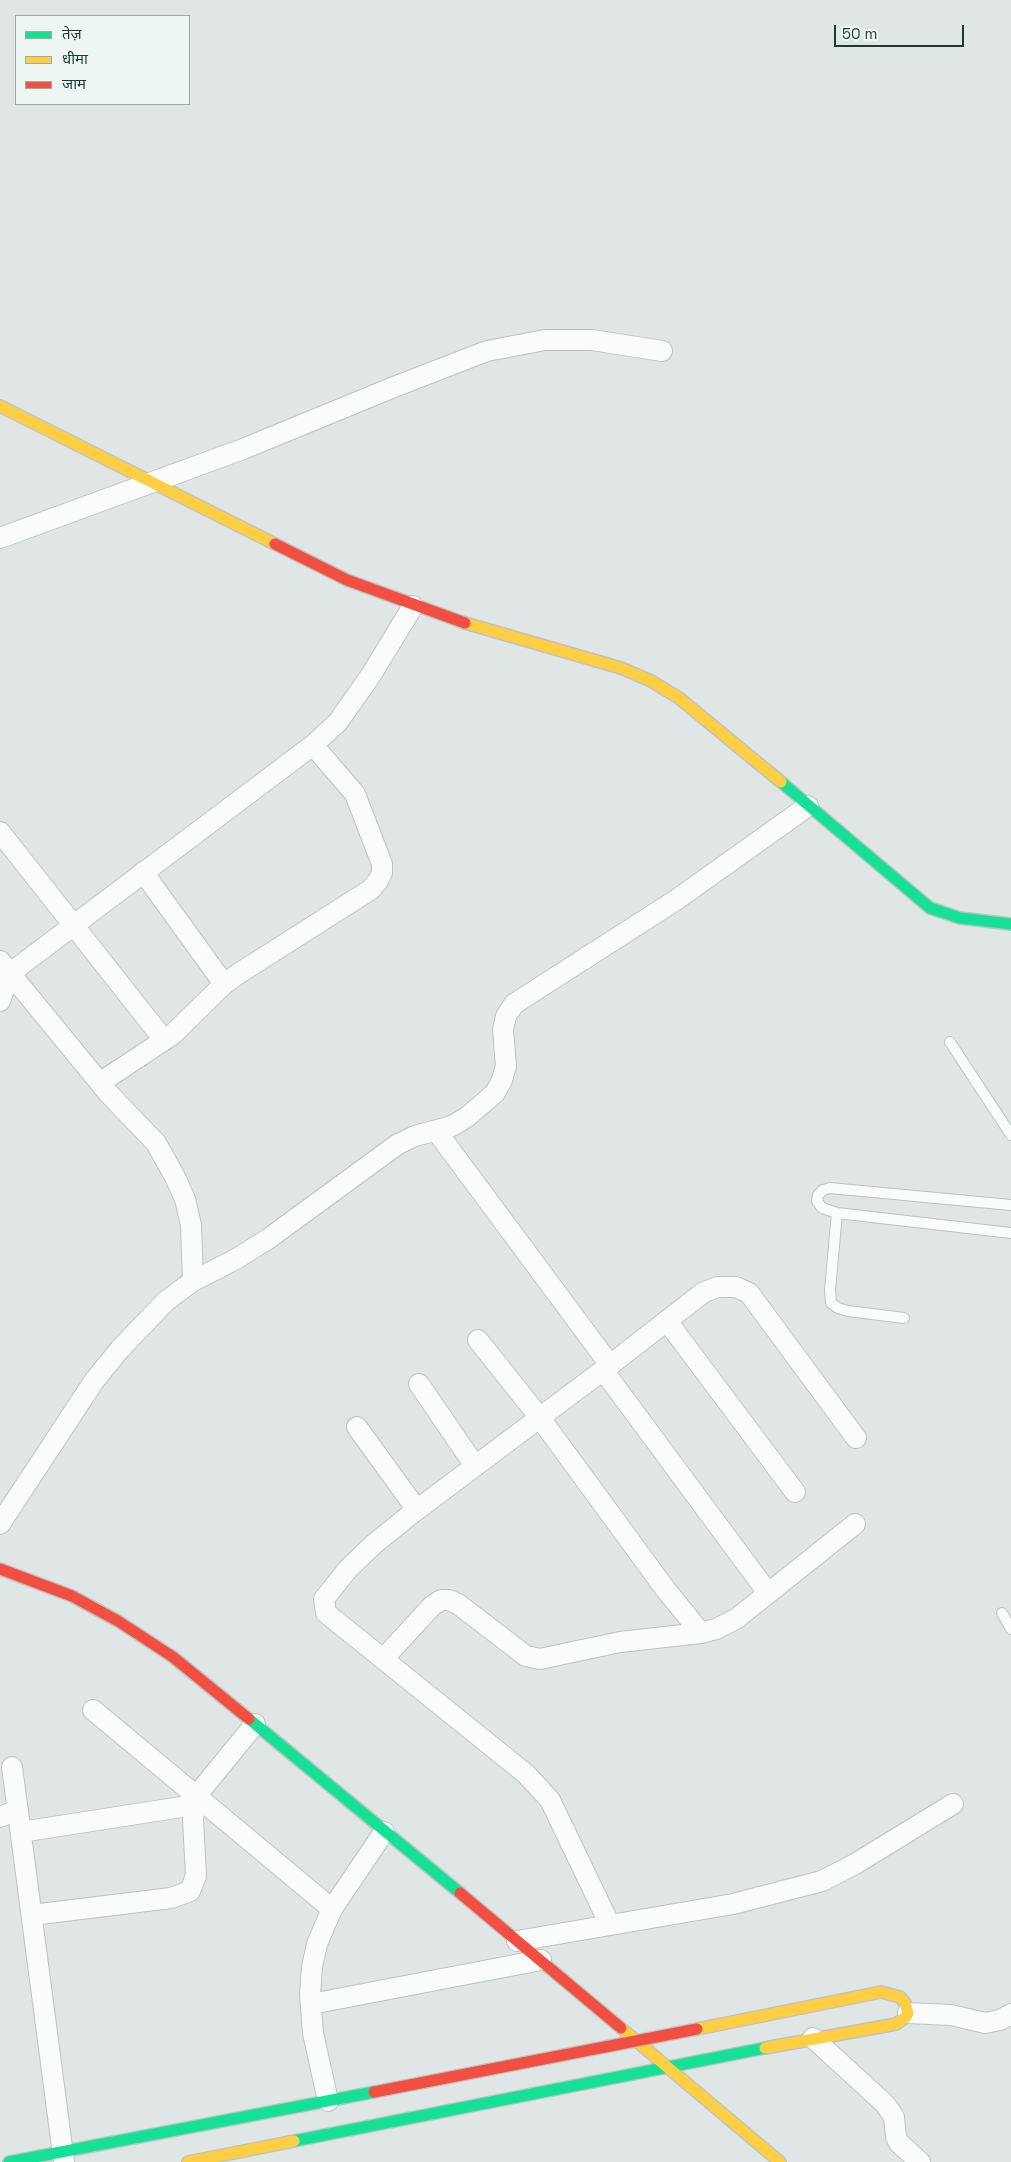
<!DOCTYPE html>
<html>
<head>
<meta charset="utf-8">
<style>
  body { margin:0 }
  #map { position:relative; width:1011px; height:2162px; overflow:hidden; background:#e0e6e5; font-family:"Space Grotesk","Noto Sans Devanagari",sans-serif }
  canvas { display:block }
  .legend { position:absolute; left:15px; top:15px; width:175px; height:90px; box-sizing:border-box; background:#edf6f3; border:1px solid #9aaba8; margin:0; padding:6px 9px; list-style:none; font-size:15px; color:#1e3a37 }
  .legend li { display:flex; align-items:center; gap:10px; height:25px }
  .legend b { width:25px; border:1px solid #9aaba8 }
  .scale { position:absolute; left:834px; top:25px; width:130px; height:22px; box-sizing:border-box; border:2px solid #1e3a37; border-top:0; padding-left:6px; font-size:15px; line-height:18px; white-space:nowrap; color:#1e3a37; -webkit-text-stroke:4px #edf6f3; paint-order:stroke }
</style>
</head>
<body>
<div id="map">
<canvas width="1011" height="2162"></canvas>
<ul class="legend">
<li><b style="height:6px;background:#16e098"></b>तेज़</li>
<li><b style="height:6px;background:#ffcf43"></b>धीमा</li>
<li><b style="height:6px;background:#f24e42"></b>जाम</li>
</ul>
<div class="scale">50 m</div>
</div>
<script>
const context = document.querySelector('canvas').getContext('2d');
context.lineJoin = 'round';
function poly(rows) {
  const path = new Path2D();
  for (const r of rows) {
    path.moveTo(r[0], r[1]);
    for (let i = 2; i < r.length; i += 2) path.lineTo(r[i], r[i + 1]);
  }
  return path;
}
function strokePath(path, color, width, dash) {
  context.strokeStyle = color;
  context.lineWidth = width;
  context.lineCap = dash ? 'butt' : 'round';
  context.setLineDash(dash || []);
  context.stroke(path);
}
const lane = poly([
  [950,1042,1011,1135],
  [1011,1205,830,1188,823,1190,818,1195,817,1201,822,1208,837,1213,1011,1233],
  [837,1213,830,1290,831,1303,838,1308,848,1311,904,1318],
  [1002,1613,1011,1629]
]);
const street = poly([
  [0,538,243,449,394,387,487,351,545,340,592,340,662,351],
  [0,832,164,1040],
  [143,872,224,984],
  [0,961,109,1094,156,1143,174,1175,185,1199,191,1225,193,1281],
  [0,1001,7,981,17,968,313,745,338,722,371,675,413,606],
  [101,1082,172,1035,224,984,241,972,370,890,378,881,382,873,382,864,355,794,313,745],
  [437,1132,610,1365],
  [667,1321,795,1492],
  [478,1340,540,1418,666,1590,701,1633],
  [603,1370,768,1593],
  [419,1384,475,1466],
  [357,1427,417,1510],
  [0,1524,94,1381,120,1349,166,1301,193,1281,236,1259,268,1239,398,1144,415,1136,452,1126,467,1117,495,1093,502,1080,506,1066,503,1030,506,1016,514,1004,676,900,808,806],
  [383,1659,432,1606,441,1600,449,1600,458,1604,526,1656,540,1659,620,1642,701,1633,716,1629,736,1619,855,1524],
  [93,1710,332,1909],
  [12,1767,64,2162],
  [0,1817,18,1810],
  [21,1832,194,1805],
  [32,1915,171,1898,190,1891,196,1876,193,1819,197,1795,255,1724],
  [610,1925,550,1800,526,1774,326,1613,324,1599,348,1569,374,1544,410,1515,610,1365,704,1292,718,1287,736,1287,749,1293,856,1438],
  [517,1941,733,1904,822,1881,855,1864,953,1804],
  [311,2004,541,1960],
  [908,2013,951,2015,985,2023,1000,2020,1011,2014],
  [813,2038,885,2104,894,2117,896,2137,899,2143,920,2162],
  [328,2101,313,2033,310,1995,312,1967,317,1944,332,1909,384,1832]
]);
const fast = poly([
  [781,782,930,908,960,918,1011,924],
  [249,1719,460,1893],
  [294,2141,765,2048],
  [9,2162,374,2092]
]);
const slow = poly([
  [0,406,275,544],
  [465,623,621,668,651,681,679,698,781,782],
  [621,2028,780,2162],
  [697,2029,881,1992,900,1997,905,2003,908,2013,906,2017,896,2024,765,2048],
  [188,2162,294,2141]
]);
const jam = poly([
  [275,544,347,580,465,623],
  [0,1569,72,1596,118,1621,173,1657,249,1719],
  [460,1893,621,2028],
  [374,2092,697,2029]
]);
strokePath(lane, '#bdc3c2', 12);
strokePath(street, '#bdc3c2', 22);
strokePath(fast, '#bcc4c2', 14);
strokePath(slow, '#bcc4c2', 14);
strokePath(jam, '#bcc4c2', 14);
strokePath(lane, '#fafbfb', 10);
strokePath(street, '#fafbfb', 20);
strokePath(fast, '#16e098', 11);
strokePath(slow, '#ffcf43', 11);
strokePath(jam, '#f24e42', 11);
</script>
</body>
</html>
